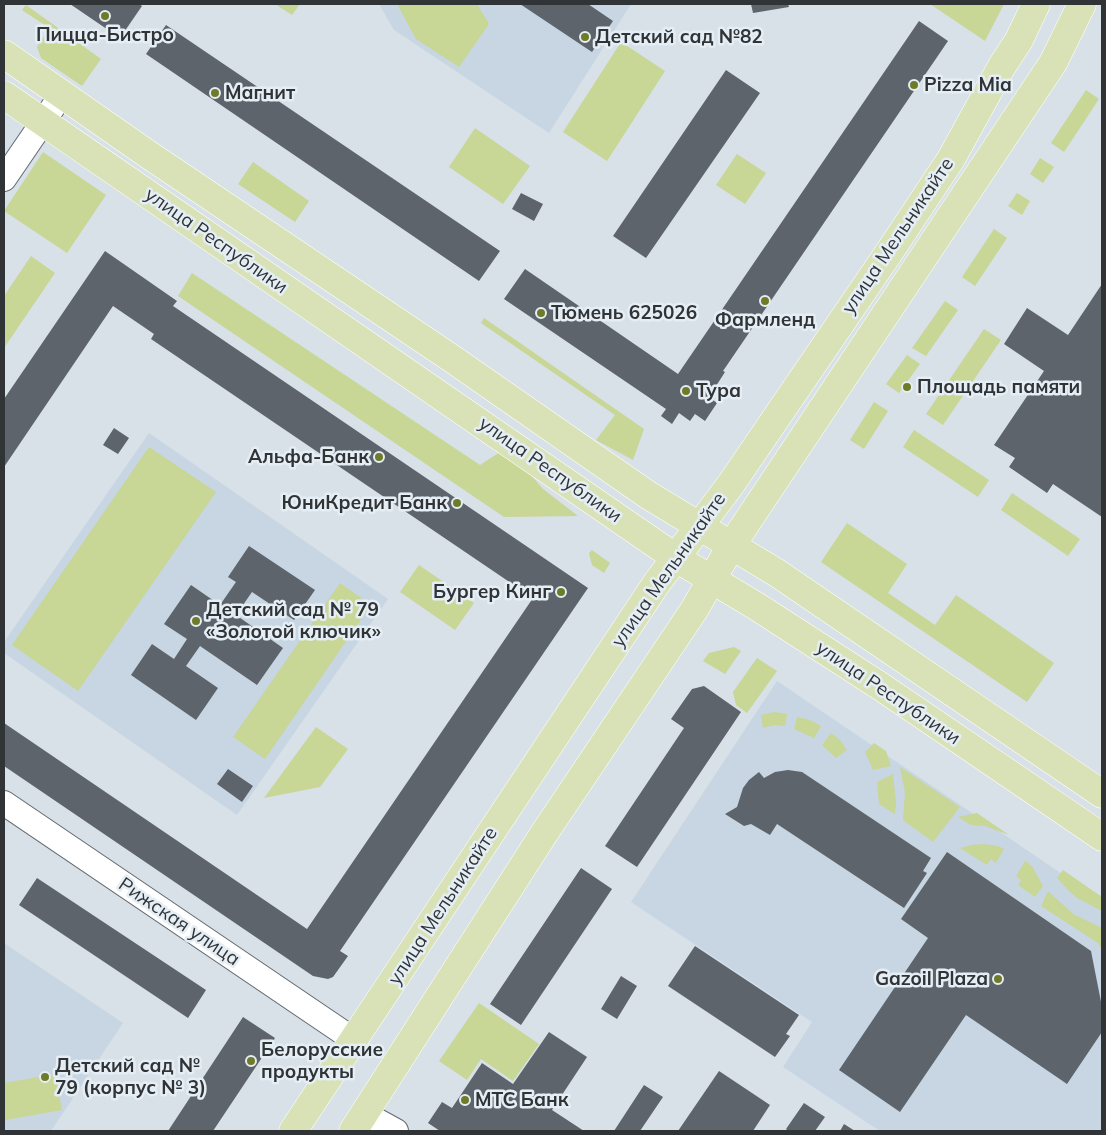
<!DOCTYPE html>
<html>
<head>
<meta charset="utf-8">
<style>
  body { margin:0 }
  #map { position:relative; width:1106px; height:1135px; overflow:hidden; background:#d8e0e8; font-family:Mulish,sans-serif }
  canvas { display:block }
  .frame { position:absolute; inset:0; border:5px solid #313437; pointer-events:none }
</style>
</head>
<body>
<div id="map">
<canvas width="1106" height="1135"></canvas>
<div class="frame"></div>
</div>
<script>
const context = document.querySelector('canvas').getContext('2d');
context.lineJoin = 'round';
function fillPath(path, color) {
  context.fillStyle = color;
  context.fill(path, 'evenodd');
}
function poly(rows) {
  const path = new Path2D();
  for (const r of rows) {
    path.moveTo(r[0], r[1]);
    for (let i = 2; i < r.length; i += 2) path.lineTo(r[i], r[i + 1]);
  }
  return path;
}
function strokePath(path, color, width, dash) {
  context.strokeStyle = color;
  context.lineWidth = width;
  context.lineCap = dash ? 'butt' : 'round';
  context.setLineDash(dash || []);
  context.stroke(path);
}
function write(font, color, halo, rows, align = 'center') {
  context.font = font + ' Mulish,sans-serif';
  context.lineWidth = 5;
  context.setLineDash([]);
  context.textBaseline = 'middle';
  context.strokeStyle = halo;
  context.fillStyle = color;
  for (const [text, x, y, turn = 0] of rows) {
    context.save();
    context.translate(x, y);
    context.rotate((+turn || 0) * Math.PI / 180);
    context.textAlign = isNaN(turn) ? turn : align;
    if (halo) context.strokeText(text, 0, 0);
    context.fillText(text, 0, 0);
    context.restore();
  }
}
fillPath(poly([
  [379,4,631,4,549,133,394,30],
  [149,433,388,599,237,815,4,653,4,642],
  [777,681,1102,901,1102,1131,880,1131,783,1067,812,1022,631,902],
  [4,943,123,1023,51,1131,4,1131]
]), '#c7d6e2');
fillPath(poly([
  [275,4,300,4,292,15],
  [397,4,477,4,489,24,459,67,416,39],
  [930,4,1004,4,985,41],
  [26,5,101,59,82,86,41,58,37,47,49,28,22,10],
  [621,42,665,71,607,161,563,132],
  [1086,90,1099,99,1064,152,1051,143],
  [475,128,530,166,503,204,449,167],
  [43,152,106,195,67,253,4,211],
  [737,154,766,173,745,204,716,185],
  [1040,158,1054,167,1043,183,1030,174],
  [253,162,309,201,295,222,238,184],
  [1017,193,1030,201,1022,215,1008,206],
  [994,229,1007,238,975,286,962,277],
  [31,256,55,273,4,348,4,296],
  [192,273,480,465,500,452,524,467,543,489,578,516,504,517,178,296],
  [945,301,958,310,926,356,912,348],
  [484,318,644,429,633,460,596,440,615,415,481,323],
  [984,329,1001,340,943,425,926,414],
  [907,355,920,364,899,393,886,384],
  [874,402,888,411,864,449,850,440],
  [914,430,989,480,978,497,903,447],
  [149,447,216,492,78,691,12,645],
  [1012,493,1080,539,1068,556,1001,510],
  [847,523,907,564,888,593,935,625,956,595,1054,663,1027,702,821,562],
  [592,550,610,563,604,573,592,565,589,553],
  [419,565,474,603,455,630,400,592],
  [340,583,371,605,265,759,233,737],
  [734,647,741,651,725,674,703,661,709,653],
  [757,658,777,671,747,713,736,705,733,692],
  [774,712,787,714,785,726,774,725,763,728,761,715],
  [797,717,810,720,821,726,814,738,794,729],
  [316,727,348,749,320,787,264,798],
  [831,733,840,740,847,750,836,758,822,745],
  [874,743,886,751,891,766,873,770,865,752],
  [900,767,960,807,933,842,903,820,905,793],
  [893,774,896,802,895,814,879,804,877,782],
  [977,813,1009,835,985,826,971,825,958,817],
  [984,844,998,846,1004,849,996,863,991,859,987,865,960,848,971,845],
  [1025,861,1032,866,1043,886,1035,897,1018,885,1021,880,1016,876],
  [1063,870,1102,897,1102,911,1077,898,1067,889,1057,878],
  [1048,891,1073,914,1102,928,1102,950,1098,943,1041,906],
  [479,1003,539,1044,513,1081,481,1059,467,1080,439,1061],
  [55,1074,62,1110,5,1120,4,1083]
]), '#c8d696');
fillPath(poly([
  [70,4,139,4,142,6,120,38],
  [520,4,588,4,613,21,592,52],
  [751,4,788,4,789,7,753,13],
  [919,21,948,41,723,371,725,372,709,397,717,403,705,421,695,414,690,421,679,413,672,424,661,416,666,409,504,299,525,269,678,374],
  [166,25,500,251,479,281,146,54],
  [726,70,760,93,646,258,613,236],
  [521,193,543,204,534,221,512,209],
  [105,251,177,301,173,306,588,588,340,951,348,956,333,977,328,979,313,976,4,766,4,723,307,929,533,598,151,339,154,334,113,306,4,467,4,399],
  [1102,284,1102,517,1053,484,1047,493,1009,467,1015,458,994,445,1044,371,1004,344,1027,308,1068,335],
  [114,428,129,438,118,454,103,445],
  [249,546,315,590,294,620,252,592,236,615,283,648,257,685,200,646,186,666,218,688,196,720,131,675,152,644,174,659,187,639,164,624,191,585,220,605,236,582,228,577],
  [704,686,741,712,637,867,605,846,684,728,671,719,692,689],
  [228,769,253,786,242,802,217,784],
  [788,770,802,772,931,858,923,871,927,873,904,908,777,824,770,835,751,824,744,826,725,814,737,807,743,788,749,780,759,772,764,778,775,772],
  [947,852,1091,951,1102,1007,1102,1032,1067,1084,966,1015,900,1112,839,1070,928,938,901,919],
  [581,868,612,889,521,1025,490,1004],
  [37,878,206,990,188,1018,19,905],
  [695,946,799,1015,786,1034,790,1036,775,1057,668,986],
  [621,976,637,986,617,1019,601,1009],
  [243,1017,275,1038,213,1131,168,1131],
  [549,1032,587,1057,552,1110,584,1131,440,1131,428,1123,442,1102,452,1108,482,1063,513,1084],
  [719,1071,770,1105,753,1131,678,1131],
  [644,1085,663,1097,640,1131,614,1131],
  [804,1103,825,1117,815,1131,788,1131,786,1129],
  [844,1124,855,1131,840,1131]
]), '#5d646b');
const minor = poly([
  [4,179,62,94],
  [4,803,354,1040],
  [365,1114,396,1131]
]);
const major = poly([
  [4,54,149,155,451,358,648,495,777,573,1102,794],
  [4,95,676,558,756,606,880,686,1102,837],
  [293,1131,656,584,731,484,892,248,951,159,1002,66,1019,40,1036,4],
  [353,1131,545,832,694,610,731,546,1053,63,1082,4]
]);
strokePath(minor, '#616970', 26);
strokePath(major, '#fff', 29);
strokePath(minor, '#fff', 24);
strokePath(major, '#d9e2b7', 28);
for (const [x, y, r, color] of [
  [105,16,5,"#6e7c29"],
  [585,37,5,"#6e7c29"],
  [914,85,5,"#6e7c29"],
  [215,93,5,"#6e7c29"],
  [765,301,5,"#6e7c29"],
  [541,313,5,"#6e7c29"],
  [907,387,5,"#6e7c29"],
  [686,391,5,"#6e7c29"],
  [379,457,5,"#6e7c29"],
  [457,503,5,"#6e7c29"],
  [561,592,5,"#6e7c29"],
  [196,621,5,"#6e7c29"],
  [998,979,5,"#6e7c29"],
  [251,1061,5,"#6e7c29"],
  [45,1077,5,"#6e7c29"],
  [465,1100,5,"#6e7c29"]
]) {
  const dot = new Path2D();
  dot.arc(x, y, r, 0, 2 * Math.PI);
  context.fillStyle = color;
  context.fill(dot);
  strokePath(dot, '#e5eef5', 2);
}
write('bold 19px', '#313437', '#e5eef5', [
  ["Пицца-Бистро",105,35,"center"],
  ["Детский сад №82",595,37],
  ["Pizza Mia",924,85],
  ["Магнит",225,93],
  ["Тюмень 625026",551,313],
  ["Фармленд",765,320,"center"],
  ["Площадь памяти",917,387],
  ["Тура",696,391],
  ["Альфа-Банк",369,457,"right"],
  ["ЮниКредит Банк",447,503,"right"],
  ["Бургер Кинг",551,592,"right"],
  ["Детский сад № 79",206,610],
  ["«Золотой ключик»",206,632],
  ["Gazoil Plaza",988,979,"right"],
  ["Белорусские",261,1050],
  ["продукты",261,1072],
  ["Детский сад №",55,1066],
  ["79 (корпус № 3)",55,1088],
  ["МТС Банк",475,1100]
], 'left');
write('19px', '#313437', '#e5eef5', [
  ["улица Мельникайте",898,236,-56],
  ["улица Республики",216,241,35],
  ["улица Республики",550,470,35],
  ["улица Мельникайте",669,570,-55],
  ["улица Республики",888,693,34],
  ["улица Мельникайте",443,906,-57],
  ["Рижская улица",179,922,34]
]);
</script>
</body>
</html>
